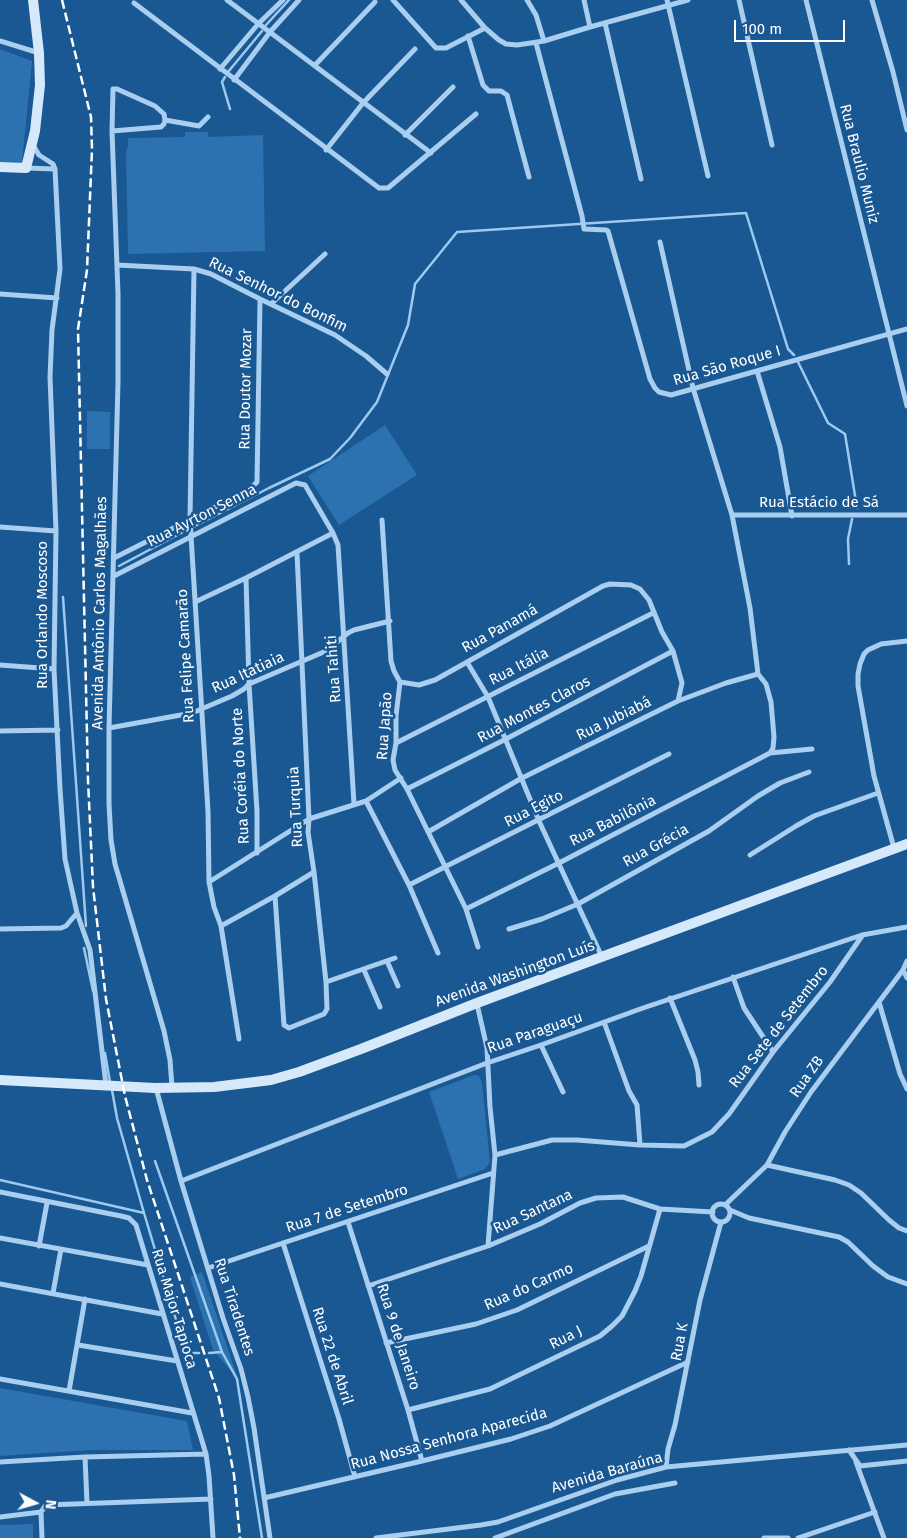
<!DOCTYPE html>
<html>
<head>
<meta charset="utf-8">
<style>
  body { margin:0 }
  #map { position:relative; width:907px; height:1538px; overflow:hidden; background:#195892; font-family:"Fira Sans",sans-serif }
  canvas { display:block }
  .north { position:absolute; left:10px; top:1478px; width:50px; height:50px; -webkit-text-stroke:4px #195892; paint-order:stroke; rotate:96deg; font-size:14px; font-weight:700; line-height:20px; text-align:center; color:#fff }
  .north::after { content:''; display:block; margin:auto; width:18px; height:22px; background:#fff; clip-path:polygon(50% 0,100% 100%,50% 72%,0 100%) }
  .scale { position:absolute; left:734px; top:20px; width:111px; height:22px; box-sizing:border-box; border:2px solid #fff; border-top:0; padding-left:6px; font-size:15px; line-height:18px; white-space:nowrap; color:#fff; -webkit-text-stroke:4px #195892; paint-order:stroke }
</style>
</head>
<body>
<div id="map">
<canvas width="907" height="1538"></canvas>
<div class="north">N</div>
<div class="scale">100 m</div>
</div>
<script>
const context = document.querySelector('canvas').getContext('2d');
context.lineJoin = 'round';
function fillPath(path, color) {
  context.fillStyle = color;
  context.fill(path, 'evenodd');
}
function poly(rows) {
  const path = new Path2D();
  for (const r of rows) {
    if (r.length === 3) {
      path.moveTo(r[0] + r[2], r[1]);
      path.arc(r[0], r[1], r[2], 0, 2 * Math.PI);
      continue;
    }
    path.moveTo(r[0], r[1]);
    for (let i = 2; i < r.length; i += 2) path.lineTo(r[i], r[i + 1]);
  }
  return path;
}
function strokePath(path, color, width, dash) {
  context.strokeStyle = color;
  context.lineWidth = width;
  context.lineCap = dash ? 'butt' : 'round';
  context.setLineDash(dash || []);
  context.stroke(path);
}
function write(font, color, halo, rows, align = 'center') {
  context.font = font + ' "Fira Sans",sans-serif';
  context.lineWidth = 5;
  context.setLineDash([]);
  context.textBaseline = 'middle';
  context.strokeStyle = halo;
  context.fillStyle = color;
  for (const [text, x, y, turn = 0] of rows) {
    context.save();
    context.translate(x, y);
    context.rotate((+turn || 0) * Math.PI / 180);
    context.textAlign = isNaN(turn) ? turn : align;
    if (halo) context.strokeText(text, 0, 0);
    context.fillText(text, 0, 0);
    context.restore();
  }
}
fillPath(poly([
  [0,49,32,61,22,163,0,162],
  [185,132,208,132,208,137,263,135,265,251,128,254,126,151,128,147,128,138,185,137],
  [87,411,110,412,110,449,87,449],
  [385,425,417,475,339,525,308,476],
  [474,1075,479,1076,482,1083,490,1162,485,1169,458,1179,429,1092],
  [202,1272,238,1379,213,1350,190,1277],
  [0,1388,187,1421,193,1450,90,1450,0,1456],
  [33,1524,33,1538,0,1538,0,1525]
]), '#2c72b0');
strokePath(poly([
  [266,25,289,0],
  [228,72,262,31],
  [225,77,222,82,230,109],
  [798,362,828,423,845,434,857,508],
  [193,527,269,488,330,459,350,438,377,402,408,325,415,284,457,232,746,213,788,349,794,355],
  [849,564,848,539,852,519],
  [119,566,183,532],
  [63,597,86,926],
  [84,948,93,991],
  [105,1053,110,1082],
  [112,1090,117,1118,144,1213,186,1353,199,1353],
  [155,1161,222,1352],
  [0,1180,144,1213],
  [209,1353,222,1352,237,1379,262,1538]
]), '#9ccaf1', 2.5);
strokePath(poly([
  [227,0,431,153],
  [393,0,436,48,446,48,485,28],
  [461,0,485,28,499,40,506,44,517,45,544,41,590,27,688,0],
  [527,0,536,15,544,41],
  [584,0,590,27],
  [667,0,708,176],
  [739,0,772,145],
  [806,0,907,406],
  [872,0,893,72,907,130],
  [134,3,379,188,388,188,476,114],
  [605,23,641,179],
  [468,36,483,85,489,91,501,91,507,95,529,177],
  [0,41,39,53],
  [536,43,582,216,584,229,606,230,608,231,650,379,655,388,659,392,671,395,907,329],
  [315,65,375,2],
  [220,69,259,23,283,0],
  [234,80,270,32,299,0],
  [165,120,164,114,155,106,117,89,113,89,112,131,118,294,118,382,109,728,109,804,111,840,115,864,164,1031,170,1060,172,1087],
  [165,120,199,126,208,117],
  [112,131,161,127,164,124,165,120],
  [405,135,453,87],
  [33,145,39,155,53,164,55,169],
  [326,150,363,103,415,49],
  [26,168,55,169],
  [55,169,60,269,52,330,50,377,56,531,54,669,60,789,65,859,77,913,90,950,106,1085],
  [660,242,693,388,732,515,750,608,758,674],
  [117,265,194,269,211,274,260,299,335,335,366,356,387,374],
  [194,269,190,519,208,811,209,882,214,907,221,926,239,1039],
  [0,294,57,298],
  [271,304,325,254],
  [757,371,780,447,792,516],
  [732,515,907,515],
  [382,520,391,661,394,671,400,682,396,716,396,743,393,760,395,770,407,789,466,909,478,947],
  [0,527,56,531],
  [114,558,249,490,257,482,260,299],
  [114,576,296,483,305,485,333,533,338,545,354,804],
  [246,578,249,684,257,811,257,853],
  [195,602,246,578,333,533],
  [467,662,488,697,539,821,602,957],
  [0,665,54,669],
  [758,674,766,684,771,702,774,737,773,748,770,753],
  [400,682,419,685,435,680,603,586,610,584,631,585,640,589,649,600,662,632,673,651,682,683,678,701],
  [109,728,192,713,232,696,244,689,249,684,326,651,348,633,354,630,390,621],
  [0,731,58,730],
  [396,743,653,613],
  [407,789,506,739,673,651],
  [366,801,409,885,438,953],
  [428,832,522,778,678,701,726,683,758,674],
  [894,848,874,776,858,686,858,674,860,664,864,654,868,650,881,644,907,641],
  [750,855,796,826,814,816,878,793],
  [209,882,309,819,366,801,401,778],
  [409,885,669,754],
  [275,896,284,1025,289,1028,324,1014,327,1009,326,982,314,872,308,832,309,819,297,553],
  [466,909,559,863,770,753,812,749],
  [221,926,275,896,314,872],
  [0,929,61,928,66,926,77,913],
  [509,929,542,919,578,904,709,831,758,796,780,783,809,772],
  [387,961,398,986],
  [364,970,380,1007],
  [903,970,907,978],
  [733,977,744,1008,773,1052],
  [326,982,395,958],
  [670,998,695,1060,698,1072,699,1085],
  [879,1002,900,1074,907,1089],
  [477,1004,487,1048,490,1107,495,1155,488,1246],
  [604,1022,629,1091,637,1105,640,1145],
  [541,1045,563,1092],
  [156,1088,181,1181,223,1318,241,1369,248,1397,254,1428,270,1538],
  [495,1155,552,1140,577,1140,640,1145,684,1146,712,1132,729,1114,773,1052,830,982,862,936],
  [767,1165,835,1180,849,1185,861,1193,889,1220,899,1228,907,1231],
  [181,1181,487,1063,541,1045,643,1008,862,935,907,927],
  [0,1192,121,1216,129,1218,136,1225,206,1454,209,1476,213,1538],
  [721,1213,9],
  [725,1205,767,1165,785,1132,811,1092,903,970,907,961],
  [730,1210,749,1218,839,1237,848,1242,873,1266,888,1277,907,1284],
  [348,1222,408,1410,422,1461],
  [0,1238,148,1265],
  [283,1243,339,1419,355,1477],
  [39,1246,47,1203],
  [208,1268,493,1173],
  [0,1284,162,1314],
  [368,1286,488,1246,540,1224,580,1203,596,1198,623,1197,660,1209,713,1212],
  [53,1293,61,1249],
  [386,1343,476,1324,517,1310,649,1246],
  [78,1345,177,1361],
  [0,1379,192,1413],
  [69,1391,85,1299],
  [408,1410,490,1389,600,1336,612,1326,622,1316,635,1291,641,1276,660,1209],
  [849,1450,860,1466,907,1461],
  [85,1457,87,1503],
  [0,1462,85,1457,206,1454],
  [856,1462,884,1538],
  [666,1467,668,1449,675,1425,700,1300,721,1222],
  [264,1498,422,1461,511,1439,550,1426,688,1362],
  [0,1517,41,1512],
  [42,1538,41,1512,46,1505,211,1499],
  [376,1538,481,1525,498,1522,617,1480,666,1467,907,1445],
  [495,1538,615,1494,675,1483],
  [764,1538,788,1538],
  [798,1538,875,1512]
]), '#a9ceef', 5);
strokePath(poly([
  [0,167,26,168,35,131,40,85,39,53,33,0],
  [0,1080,155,1088,214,1087,271,1080,299,1072,361,1049,477,1003,907,844]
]), '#d6e9fb', 10);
strokePath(poly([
  [62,0,91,117,92,149,87,270,78,329,88,780,93,887,106,999,125,1096,147,1180,219,1398,234,1475,240,1538]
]), '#fff', 2.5, [9, 4]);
write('15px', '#fff', '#195892', [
  ["Rua Braulio Muniz",859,164,76],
  ["Rua Senhor do Bonfim",278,295,26],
  ["Rua São Roque I",727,366,-16],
  ["Rua Doutor Mozar",246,389,-89],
  ["Rua Estácio de Sá",819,503],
  ["Rua Ayrton Senna",202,516,-27],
  ["Avenida Antônio Carlos Magalhães",100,613,-89],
  ["Rua Orlando Moscoso",43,615,-90],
  ["Rua Panamá",500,629,-29],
  ["Rua Felipe Camarão",186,656,-93],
  ["Rua Itália",519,667,-27],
  ["Rua Tahiti",334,669,-94],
  ["Rua Itatiaia",248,673,-25],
  ["Rua Montes Claros",534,710,-28],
  ["Rua Jubiabá",614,719,-26],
  ["Rua Japão",385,726,-86],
  ["Rua Coréia do Norte",241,776,-93],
  ["Rua Turquia",296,807,-93],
  ["Rua Egito",534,809,-27],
  ["Rua Babilônia",613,821,-27],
  ["Rua Grécia",656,846,-29],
  ["Avenida Washington Luís",515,974,-20],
  ["Rua Sete de Setembro",779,1027,-52],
  ["Rua Paraguaçu",535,1033,-19],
  ["Rua ZB",807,1077,-55],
  ["Rua 7 de Setembro",347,1209,-18],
  ["Rua Santana",533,1212,-25],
  ["Rua do Carmo",529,1287,-24],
  ["Rua Tiradentes",234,1307,72],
  ["Rua Major Tapioca",174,1309,73],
  ["Rua 9 de Janeiro",398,1337,72],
  ["Rua J",566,1338,-27],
  ["Rua K",680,1342,-79],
  ["Rua 22 de Abril",332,1356,72],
  ["Rua Nossa Senhora Aparecida",449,1439,-15],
  ["Avenida Baraúna",607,1473,-16]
]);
</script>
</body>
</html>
